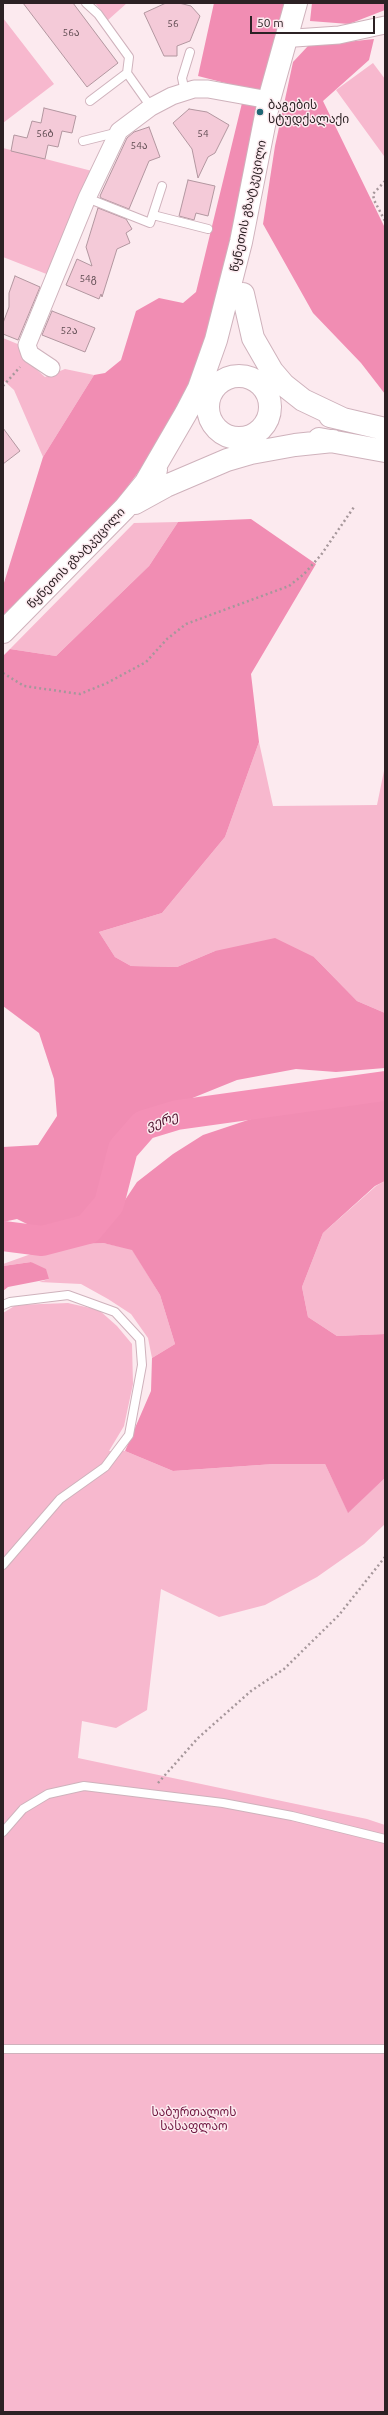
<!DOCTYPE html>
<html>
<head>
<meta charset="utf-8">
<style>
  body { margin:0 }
  #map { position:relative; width:388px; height:2415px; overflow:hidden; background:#fceaef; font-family:Ubuntu,sans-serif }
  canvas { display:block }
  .frame { position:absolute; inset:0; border:4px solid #2c2124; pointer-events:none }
  .scale { position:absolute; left:250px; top:16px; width:125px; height:18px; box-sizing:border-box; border:2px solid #2c2124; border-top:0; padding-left:5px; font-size:12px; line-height:14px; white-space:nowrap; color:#2c2124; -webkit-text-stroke:3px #fceaef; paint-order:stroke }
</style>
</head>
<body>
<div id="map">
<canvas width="388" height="2415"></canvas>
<div class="frame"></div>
<div class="scale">50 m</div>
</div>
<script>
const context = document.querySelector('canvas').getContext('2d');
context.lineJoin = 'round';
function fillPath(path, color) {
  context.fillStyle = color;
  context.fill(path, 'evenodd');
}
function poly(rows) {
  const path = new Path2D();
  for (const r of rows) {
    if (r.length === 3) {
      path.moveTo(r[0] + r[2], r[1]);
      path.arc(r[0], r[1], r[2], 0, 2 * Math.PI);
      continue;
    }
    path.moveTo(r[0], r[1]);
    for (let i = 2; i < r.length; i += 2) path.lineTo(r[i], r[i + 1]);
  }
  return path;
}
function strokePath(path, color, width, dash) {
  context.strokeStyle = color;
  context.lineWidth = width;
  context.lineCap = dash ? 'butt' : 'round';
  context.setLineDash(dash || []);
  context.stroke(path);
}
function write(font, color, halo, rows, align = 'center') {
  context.font = font + ' Ubuntu,"Noto Sans Georgian",sans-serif';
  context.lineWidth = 3;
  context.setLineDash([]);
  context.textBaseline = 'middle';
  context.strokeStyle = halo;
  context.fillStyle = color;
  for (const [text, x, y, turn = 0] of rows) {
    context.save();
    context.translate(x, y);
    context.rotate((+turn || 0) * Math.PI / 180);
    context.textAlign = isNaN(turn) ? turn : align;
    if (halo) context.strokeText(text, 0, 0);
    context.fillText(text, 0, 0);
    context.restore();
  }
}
fillPath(poly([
  [95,3,127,3,108,20],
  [3,18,54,84,3,123],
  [373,63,385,79,384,156,336,90],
  [3,148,92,171,49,275,3,257],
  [3,338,20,345,26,360,45,377,65,369,94,375,43,457,14,390,3,380],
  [178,522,149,566,56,656,10,649,134,523],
  [259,742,273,806,377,805,385,766,385,1013,357,1001,314,957,215,951,177,967,131,966,115,957,99,932,162,913,225,837],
  [385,1181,385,1334,337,1336,308,1317,302,1287,323,1233,376,1186],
  [103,1243,132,1249,160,1295,175,1344,152,1358,148,1338,131,1314,108,1299,81,1284,39,1282,49,1279,31,1262,3,1266,3,1264,45,1249,71,1244],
  [68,1303,99,1310,117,1326,132,1344,133,1384,124,1426,109,1451,125,1451,173,1471,274,1464,325,1464,348,1512,385,1478,385,1524,364,1544,317,1577,265,1605,219,1617,161,1589,147,1710,116,1728,82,1721,78,1758,367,1819,385,1825,385,2412,3,2412,3,1313,16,1305]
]), '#f7b8ce');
fillPath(poly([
  [214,3,287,3,264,93,198,76],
  [312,3,385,3,385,10,349,24,310,21],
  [374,39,369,60,323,101,385,228,385,394,361,363,313,313,263,224,275,146,293,62,308,46],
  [242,103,261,107,212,330,189,390,143,466,107,514,3,621,3,586,43,457,94,375,105,373,121,360,136,311,159,298,183,303,196,292],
  [251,519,316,564,251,674,259,742,225,837,162,913,99,932,115,957,131,966,177,967,215,951,275,938,314,957,357,1001,385,1013,385,1068,336,1072,296,1069,237,1080,138,1120,122,1145,102,1202,79,1222,37,1229,17,1219,3,1222,3,1147,38,1145,57,1116,54,1079,39,1033,3,1006,3,656,10,649,56,656,149,566,178,522],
  [385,1098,385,1181,375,1186,323,1233,302,1287,308,1317,337,1336,385,1334,385,1478,348,1513,325,1464,274,1464,173,1471,125,1451,151,1391,152,1358,175,1344,160,1295,132,1250,103,1243,80,1244,111,1221,137,1182,173,1154,203,1135,275,1111,319,1101],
  [31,1262,46,1269,49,1279,8,1287,3,1291,3,1266]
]), '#f18db3');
strokePath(poly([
  [3,1236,42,1241,88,1229,109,1204,123,1149,144,1125,177,1115,385,1086]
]), '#f490b6', 30);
const building = poly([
  [23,3,73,3,118,63,87,87,23,3],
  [166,3,179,3,191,6,200,16,190,41,177,46,177,56,164,56,144,13,166,3],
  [44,108,76,116,72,133,62,131,58,147,48,145,45,159,11,151,14,135,27,138,32,121,41,123,44,108],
  [189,109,207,112,229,125,215,153,208,157,198,178,192,149,173,123,189,109],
  [149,127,160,157,149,161,129,209,101,198,100,196,127,138,134,132,149,127],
  [188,180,215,186,208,216,196,213,194,220,179,216,188,180],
  [98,208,126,219,132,229,126,233,130,243,117,249,102,297,101,294,99,299,66,285,77,259,92,266,86,247,98,208],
  [15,276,40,287,18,340,3,334,3,323,9,307,9,293,15,276],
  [52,311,95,328,85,352,42,335,52,311],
  [3,428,20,451,3,464,3,428]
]);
fillPath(building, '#f4cad8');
strokePath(building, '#b2969f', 1);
const service = poly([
  [86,3,98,14,129,57,127,73,151,107],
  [185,92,182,78,190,52],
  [90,101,127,73],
  [83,141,119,132],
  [87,198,150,223,162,186],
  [153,215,208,229],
  [3,1305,10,1302,68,1295,115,1312,140,1339,142,1365,129,1435,105,1467,60,1499,3,1565],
  [3,1832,23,1809,48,1794,84,1786,223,1803,292,1816,385,1839],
  [3,2049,385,2049]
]);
const minor = poly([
  [286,36,295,38,339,35,385,25],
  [51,368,30,354,27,345,87,198,119,131,151,107,172,96,194,89,208,89,269,100]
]);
const secondary = poly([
  [243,294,253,338,272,371,284,385,303,400,343,419],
  [239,407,31],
  [330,416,385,429],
  [319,439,385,451],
  [146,482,186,413,199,388,216,340,241,242,269,100,296,3],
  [135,503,166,486,227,460,251,453,295,445,333,441],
  [3,632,125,508,156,470]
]);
strokePath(service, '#cfb2bc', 10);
strokePath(minor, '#cfb2bc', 19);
strokePath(secondary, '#cfb2bc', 24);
strokePath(poly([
  [385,181,373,194,374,200,385,221],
  [3,386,20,367],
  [3,673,24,686,80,694,107,683,146,662,167,639,186,624,289,586,304,574,321,555,354,507],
  [158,1783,198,1738,251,1691,284,1669,339,1615,385,1557]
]), '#a6979b', 2.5, [2, 3]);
strokePath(service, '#fff', 8);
strokePath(minor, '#fff', 17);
strokePath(secondary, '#fff', 22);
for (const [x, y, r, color] of [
  [260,112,4,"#1f6775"]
]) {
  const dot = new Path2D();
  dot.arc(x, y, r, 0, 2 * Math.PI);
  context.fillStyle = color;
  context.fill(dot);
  strokePath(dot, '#fceaef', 1.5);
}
write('10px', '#5e4b51', null, [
  ["56",173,24],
  ["56ა",71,33],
  ["56ბ",45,134],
  ["54",203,134],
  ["54ა",139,146],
  ["54გ",88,279],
  ["52ა",69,331]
]);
write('12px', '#2c2124', '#fceaef', [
  ["ბაგების",268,105],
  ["სტუდქალაქი",268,119]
], 'left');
write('12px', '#2c2124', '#fceaef', [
  ["წყნეთის გზატკეცილი",248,206,-78],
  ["წყნეთის გზატკეცილი",76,558,-46]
]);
write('12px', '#701842', '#fceaef', [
  ["საბურთალოს",194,2112],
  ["სასაფლაო",194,2126]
]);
write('italic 13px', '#4d102c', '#fceaef', [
  ["ვერე",162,1121,-19]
]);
</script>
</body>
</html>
